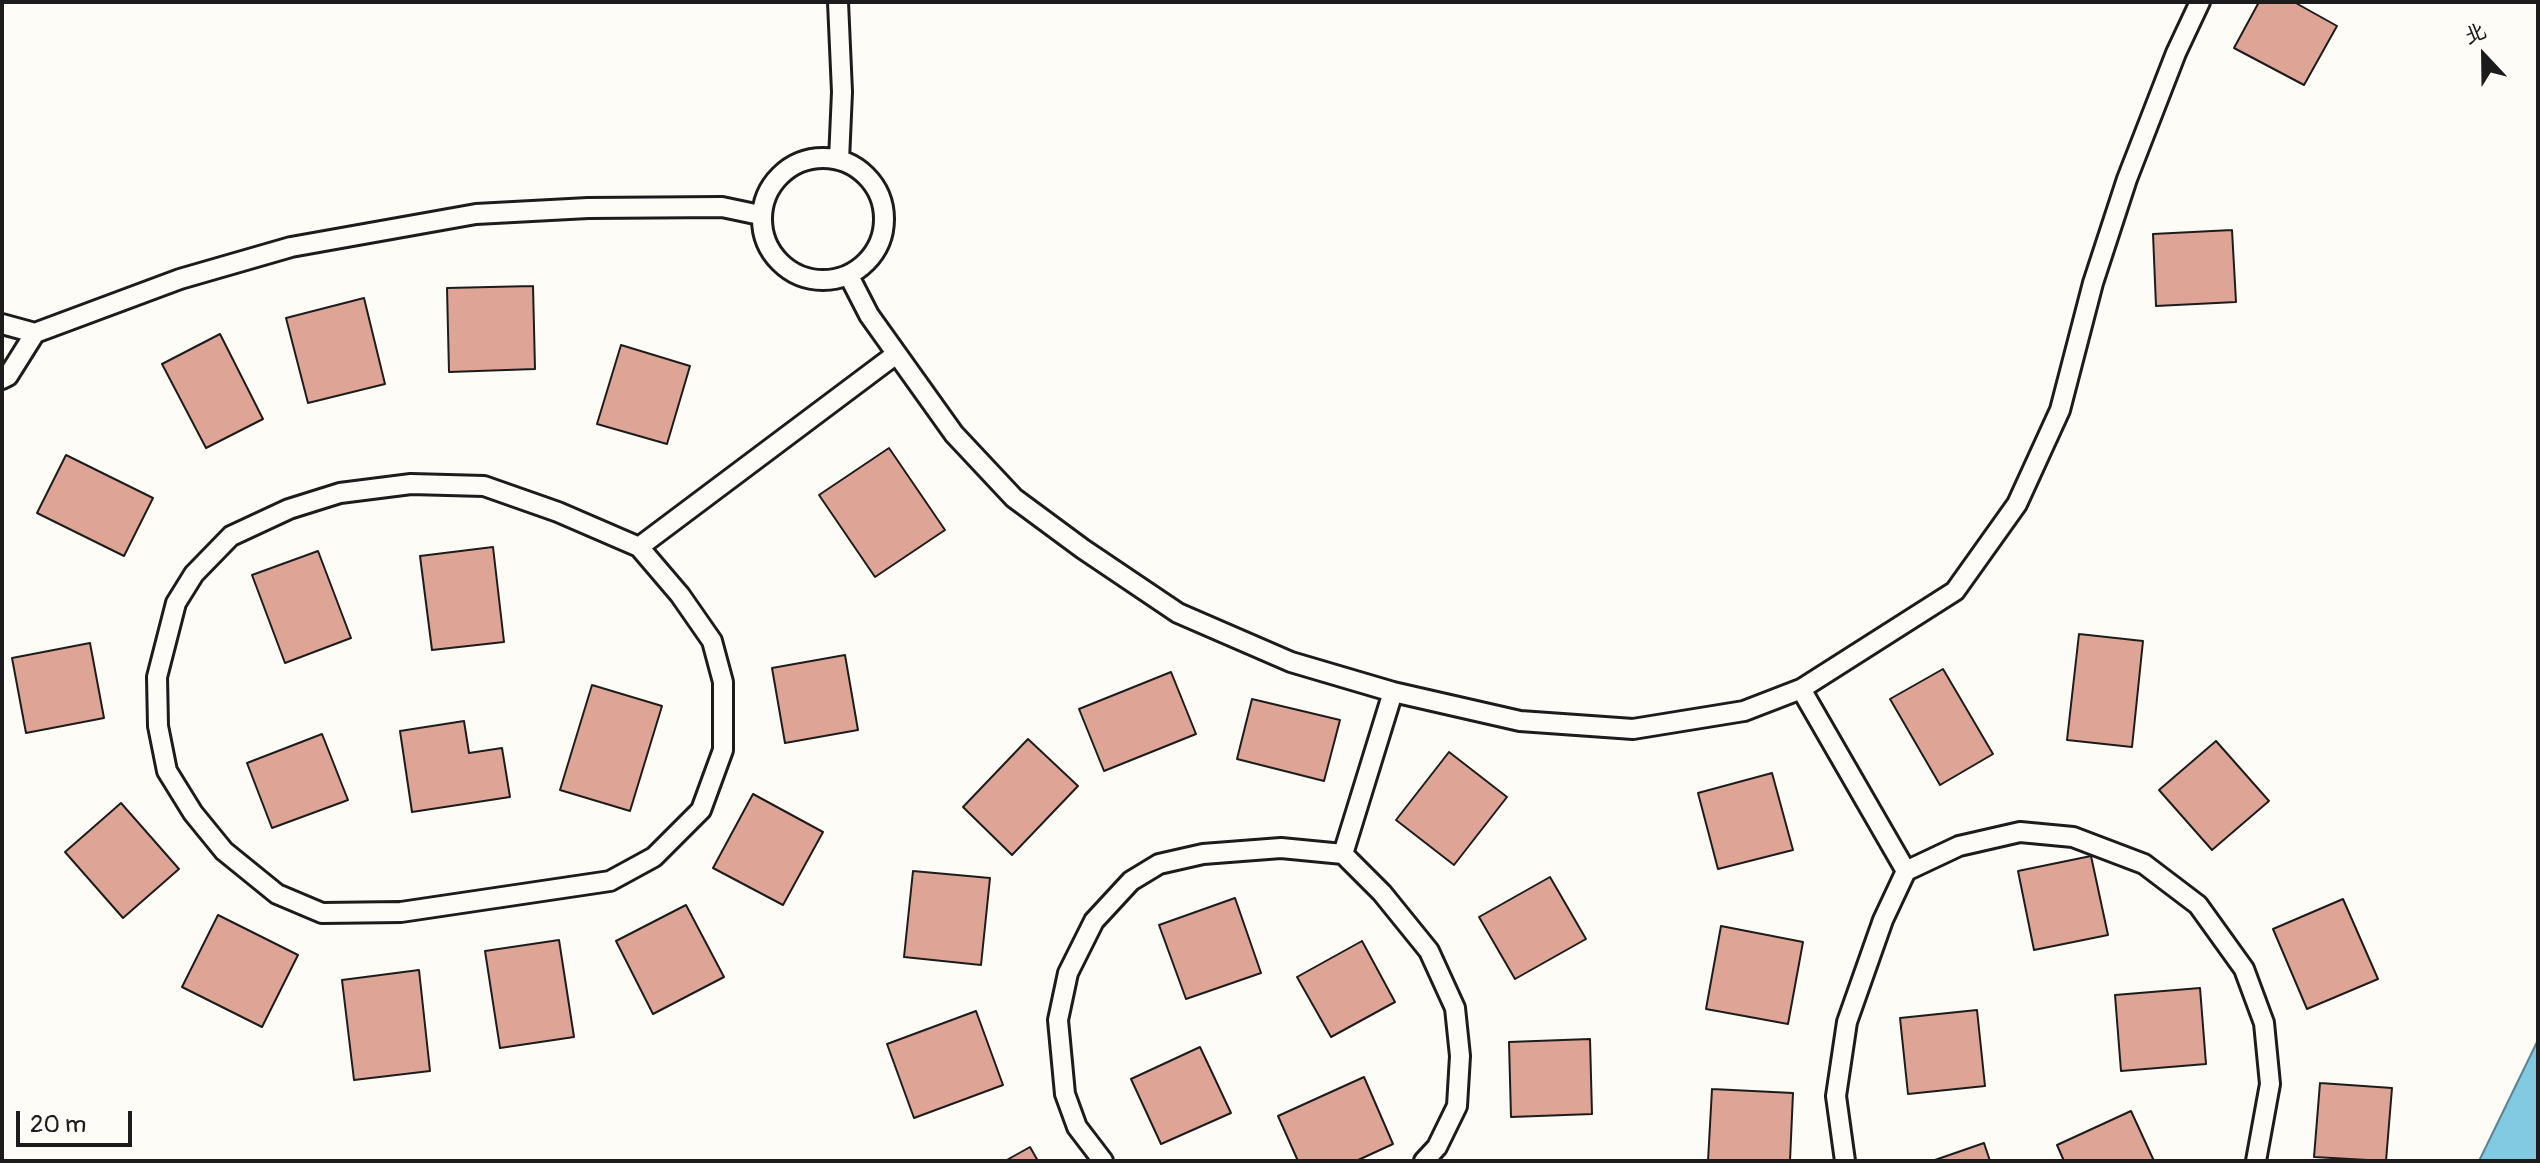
<!DOCTYPE html>
<html>
<head>
<meta charset="utf-8">
<style>
  body { margin:0 }
  #map { position:relative; width:2540px; height:1163px; overflow:hidden; background:#fdfcf7; font-family:Pangolin,"LXGW WenKai TC",sans-serif }
  canvas { display:block }
  .frame { position:absolute; inset:0; border:4px solid #1c1c1c; pointer-events:none }
  .north { position:absolute; left:2444px; top:16px; width:80px; height:80px; -webkit-text-stroke:6px #fdfcf7; paint-order:stroke; rotate:338deg; font-size:22px; font-weight:700; line-height:32px; text-align:center; color:#1c1c1c }
  .north::after { content:''; display:block; margin:auto; width:28px; height:36px; background:#1c1c1c; clip-path:polygon(50% 0,100% 100%,50% 72%,0 100%) }
  .scale { position:absolute; left:16px; top:1111px; width:116px; height:36px; box-sizing:border-box; border:4px solid #1c1c1c; border-top:0; padding-left:10px; font-size:24px; line-height:28px; white-space:nowrap; color:#1c1c1c; -webkit-text-stroke:6px #fdfcf7; paint-order:stroke }
</style>
</head>
<body>
<div id="map">
<canvas width="2540" height="1163"></canvas>
<div class="frame"></div>
<div class="north">北</div>
<div class="scale">20 m</div>
</div>
<script>
const context = document.querySelector('canvas').getContext('2d');
context.lineJoin = 'round';
function fillPath(path, color) {
  context.fillStyle = color;
  context.fill(path, 'evenodd');
}
function poly(rows) {
  const path = new Path2D();
  for (const r of rows) {
    if (r.length === 3) {
      path.moveTo(r[0] + r[2], r[1]);
      path.arc(r[0], r[1], r[2], 0, 2 * Math.PI);
      continue;
    }
    path.moveTo(r[0], r[1]);
    for (let i = 2; i < r.length; i += 2) path.lineTo(r[i], r[i + 1]);
  }
  return path;
}
function strokePath(path, color, width, dash) {
  context.strokeStyle = color;
  context.lineWidth = width;
  context.lineCap = dash ? 'butt' : 'round';
  context.setLineDash(dash || []);
  context.stroke(path);
}
const water = poly([
  [2538,1040,2538,1161,2479,1161,2538,1040]
]);
fillPath(water, '#82c9e2');
strokePath(water, '#598493', 2);
const building = poly([
  [2259,2,2294,2,2337,26,2304,85,2234,48,2259,2],
  [2232,230,2236,302,2156,306,2153,234,2232,230],
  [533,286,535,369,449,372,447,288,533,286],
  [364,298,385,384,308,403,286,318,364,298],
  [220,334,263,419,206,448,162,364,220,334],
  [621,345,690,366,667,444,597,424,621,345],
  [889,448,945,530,875,577,819,495,889,448],
  [66,455,153,498,124,556,37,513,66,455],
  [493,547,504,642,432,650,420,556,493,547],
  [318,551,351,638,285,663,252,575,318,551],
  [2079,634,2143,641,2132,747,2067,740,2079,634],
  [90,643,104,718,26,733,12,658,90,643],
  [845,655,858,730,785,743,772,668,845,655],
  [1943,669,1993,754,1940,785,1890,699,1943,669],
  [1171,672,1196,734,1104,771,1079,709,1171,672],
  [592,685,662,706,630,811,560,790,592,685],
  [1252,699,1340,720,1324,781,1237,759,1252,699],
  [464,721,469,753,502,748,510,797,412,812,400,731,464,721],
  [322,734,348,800,272,828,247,763,322,734],
  [1028,739,1078,786,1012,855,963,807,1028,739],
  [2216,741,2269,801,2212,850,2159,790,2216,741],
  [1449,752,1507,797,1454,865,1396,820,1449,752],
  [1772,773,1793,850,1718,869,1698,793,1772,773],
  [753,794,823,832,783,905,713,868,753,794],
  [121,803,179,869,123,918,65,852,121,803],
  [2091,856,2108,935,2034,950,2018,871,2091,856],
  [913,871,990,878,981,965,904,957,913,871],
  [1550,877,1586,939,1515,979,1479,917,1550,877],
  [1235,898,1261,973,1186,999,1159,925,1235,898],
  [2343,899,2378,979,2307,1009,2273,929,2343,899],
  [686,905,724,977,653,1014,616,941,686,905],
  [218,915,298,955,262,1027,182,987,218,915],
  [1721,926,1803,942,1788,1024,1706,1009,1721,926],
  [559,940,574,1037,500,1048,485,951,559,940],
  [1362,941,1395,1002,1331,1037,1297,977,1362,941],
  [419,970,430,1071,354,1080,342,980,419,970],
  [2200,988,2206,1064,2121,1071,2115,995,2200,988],
  [1977,1010,1985,1086,1908,1094,1900,1018,1977,1010],
  [976,1011,1003,1085,914,1118,887,1044,976,1011],
  [1590,1039,1592,1114,1511,1117,1509,1042,1590,1039],
  [1200,1047,1231,1113,1161,1144,1131,1079,1200,1047],
  [1364,1077,1393,1144,1356,1161,1298,1161,1278,1116,1364,1077],
  [2320,1083,2392,1088,2386,1161,2314,1157,2320,1083],
  [1712,1089,1793,1093,1790,1161,1708,1161,1712,1089],
  [2131,1111,2154,1161,2064,1161,2057,1145,2131,1111],
  [1984,1143,1990,1161,1932,1161,1984,1143],
  [1030,1147,1038,1161,1005,1161,1030,1147]
]);
fillPath(building, '#dea597');
strokePath(building, '#1c1c1c', 2);
const service = poly([
  [838,2,842,92,839,160],
  [823,219,61],
  [849,276,869,315,954,434,1014,498,1083,549,1178,613,1291,662,1393,692,1520,721,1633,729,1744,711,1801,689,1955,591,2017,504,2060,410,2093,283,2127,179,2176,53,2200,2],
  [2,324,35,333,8,376,2,379],
  [35,333,180,279,291,247,476,214,588,208,722,207,760,215],
  [411,484,484,486,558,512,639,547,680,595,712,641,723,682,723,750,701,810,654,857,610,881,401,912,322,913,277,894,224,851,193,813,167,771,158,726,157,677,176,603,194,574,231,536,289,509,340,493,411,484],
  [639,547,895,355],
  [1801,689,1906,871],
  [1343,854,1393,692],
  [1103,1161,1077,1127,1065,1094,1058,1020,1068,973,1094,921,1131,881,1159,864,1203,854,1281,848,1343,854,1382,893,1429,951,1455,1008,1460,1056,1457,1106,1437,1147,1424,1161],
  [1845,1161,1836,1096,1847,1022,1883,920,1906,871,1959,846,2020,832,2073,837,2144,864,2198,905,2244,969,2264,1023,2270,1084,2256,1161]
]);
strokePath(service, '#1c1c1c', 24);
strokePath(service, '#fdfcf7', 18);
</script>
</body>
</html>
